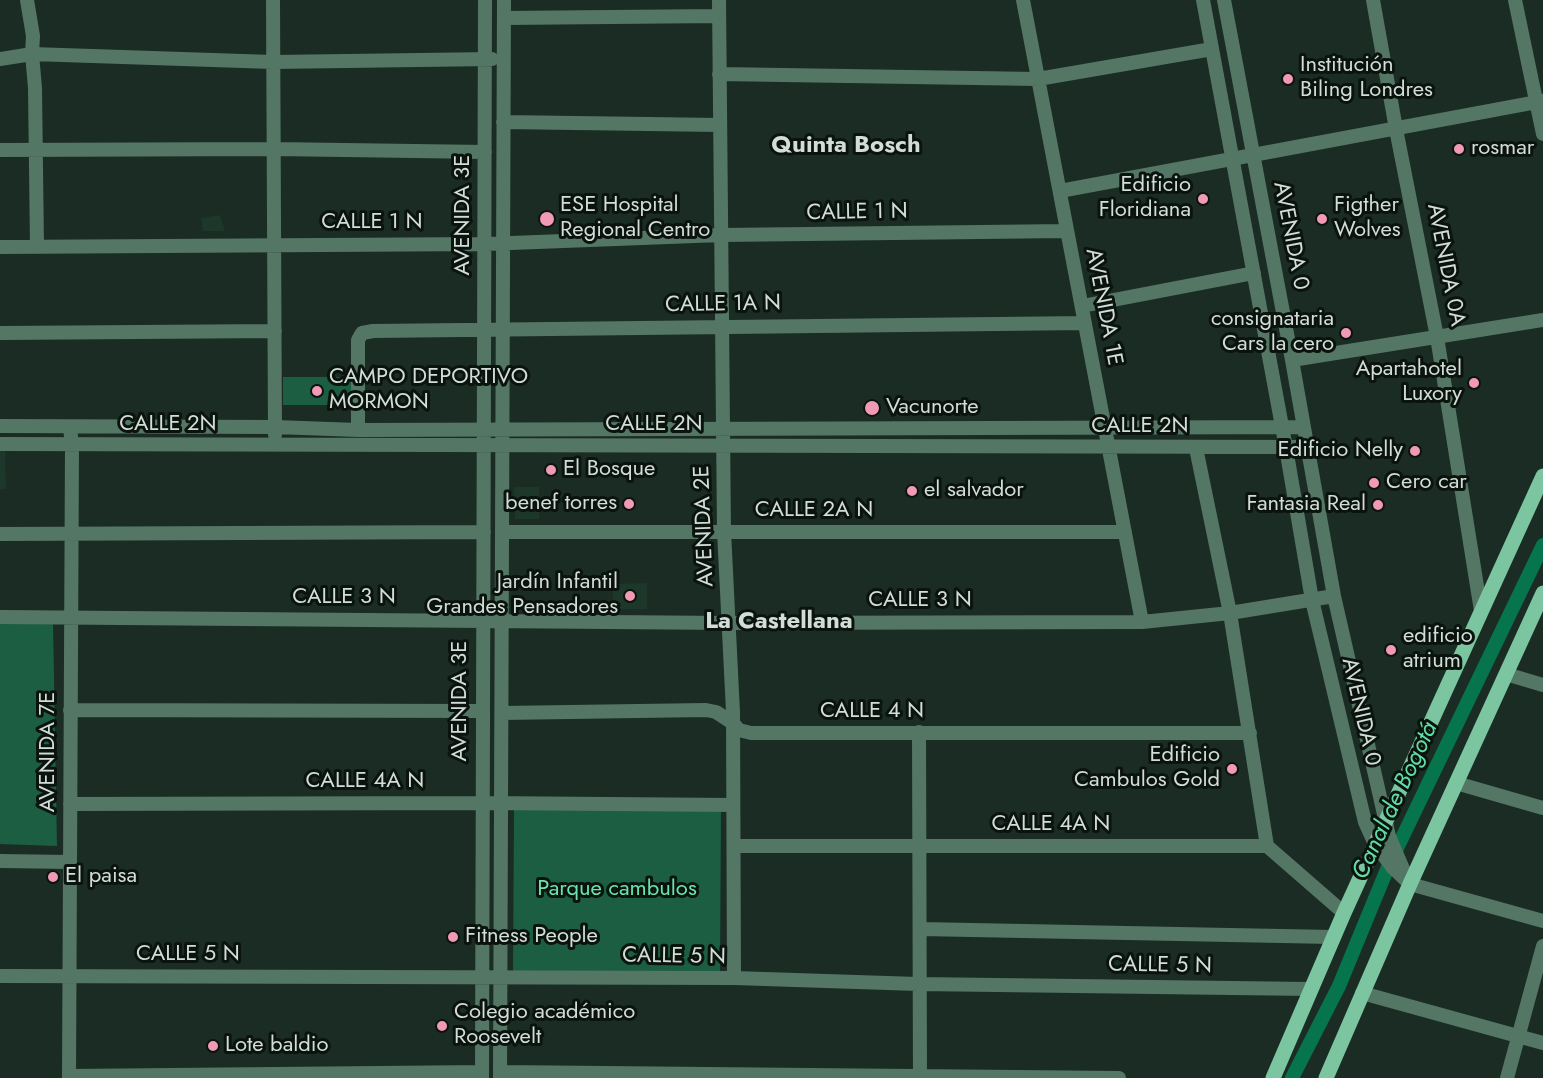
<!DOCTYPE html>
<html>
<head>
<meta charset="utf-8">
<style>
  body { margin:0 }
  canvas { display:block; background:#1a2c23 }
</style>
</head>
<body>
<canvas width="1543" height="1078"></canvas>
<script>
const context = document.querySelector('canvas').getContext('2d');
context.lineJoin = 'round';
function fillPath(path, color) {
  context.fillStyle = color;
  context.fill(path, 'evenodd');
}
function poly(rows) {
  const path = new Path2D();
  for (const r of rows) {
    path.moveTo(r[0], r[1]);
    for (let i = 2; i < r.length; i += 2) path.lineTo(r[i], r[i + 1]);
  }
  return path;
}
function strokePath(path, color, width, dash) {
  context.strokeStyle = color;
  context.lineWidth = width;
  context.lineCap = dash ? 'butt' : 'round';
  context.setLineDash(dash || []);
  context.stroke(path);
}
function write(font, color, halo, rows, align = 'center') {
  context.font = font + ' Jost,sans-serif';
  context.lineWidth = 6;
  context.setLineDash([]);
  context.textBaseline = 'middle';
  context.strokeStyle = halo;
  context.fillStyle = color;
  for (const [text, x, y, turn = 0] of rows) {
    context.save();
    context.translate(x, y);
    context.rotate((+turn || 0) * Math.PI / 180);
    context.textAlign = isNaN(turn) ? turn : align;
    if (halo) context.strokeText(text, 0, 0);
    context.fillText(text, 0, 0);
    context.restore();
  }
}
fillPath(poly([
  [220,215,225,231,203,231,201,218],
  [0,451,5,451,6,489,0,489],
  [514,487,539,487,539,519,515,519],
  [647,583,647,609,613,609,613,584]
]), '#1d372a');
fillPath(poly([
  [283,377,351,377,351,405,283,405],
  [0,622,53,622,57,846,0,844],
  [514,809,721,810,720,972,513,971]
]), '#1b5e42');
strokePath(poly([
  [1292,1078,1339,986,1388,867,1543,545]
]), '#06754e', 14);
strokePath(poly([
  [27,0,33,36,32,54,35,88,37,247],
  [273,0,275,435],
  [719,0,724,531,733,712,734,978],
  [1023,0,1142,622],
  [1203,0,1286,448,1312,600,1365,822,1375,844,1393,868,1410,884,1543,921],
  [1224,0,1292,360,1334,596,1389,836,1406,876],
  [1373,0,1396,129,1437,337,1481,611],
  [1515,0,1543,134],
  [504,18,719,16],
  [0,59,32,54,273,62,492,59],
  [719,74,1038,79,1212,49],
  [503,122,720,125],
  [0,150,274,149,485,152],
  [1060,191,1543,101],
  [0,247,485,244,721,235,1067,231],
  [1082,306,1254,273],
  [0,333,275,331],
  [1292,360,1543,320],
  [0,426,275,427,358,430,1304,427],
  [358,430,358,340,362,333,373,331,1085,323],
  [0,444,1307,447],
  [1196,448,1230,613,1267,846],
  [502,532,1125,532],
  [0,534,484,532],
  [0,617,729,623,1142,622,1230,613,1334,596],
  [1506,674,1543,685],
  [70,710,482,711],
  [502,713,706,710,716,712,733,723,739,730,751,733,1250,733],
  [919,732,920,1078],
  [1456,783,1543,808],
  [70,804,482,803,733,805],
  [734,846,1267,846,1344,913],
  [0,861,70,862],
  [920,929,1333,937],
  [0,976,734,978,918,984,1311,989],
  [1362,993,1543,1043],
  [501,1072,1119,1078],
  [69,1076,482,1072],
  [69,1078,72,446,70,427],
  [482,1078,485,0],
  [500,1078,504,0],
  [1507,1078,1543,946]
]), '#547664', 14);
strokePath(poly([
  [1273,1078,1344,913,1543,476],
  [1326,1078,1410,884,1543,593]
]), '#7bc6a0', 15);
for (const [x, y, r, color] of [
  [1288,79,6,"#f09ab5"],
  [1459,149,6,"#f09ab5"],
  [1203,199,6,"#f09ab5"],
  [547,219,8,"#f09ab5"],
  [1322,219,6,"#f09ab5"],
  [1346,333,6,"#f09ab5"],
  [1474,383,6,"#f09ab5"],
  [317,391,6,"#f09ab5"],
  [872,408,8,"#f09ab5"],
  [1415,451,6,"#f09ab5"],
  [551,470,6,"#f09ab5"],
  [1374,483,6,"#f09ab5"],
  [912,491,6,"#f09ab5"],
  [629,504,6,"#f09ab5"],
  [1378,505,6,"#f09ab5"],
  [630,596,6,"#f09ab5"],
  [1391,650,6,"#f09ab5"],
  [1232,769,6,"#f09ab5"],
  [53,877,6,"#f09ab5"],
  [453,937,6,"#f09ab5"],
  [442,1026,6,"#f09ab5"],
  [213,1046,6,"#f09ab5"]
]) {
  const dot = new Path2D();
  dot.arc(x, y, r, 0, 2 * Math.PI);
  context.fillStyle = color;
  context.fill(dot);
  strokePath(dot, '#0b130e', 2);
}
write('22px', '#d2ddd7', '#0b130e', [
  ["Institución",1300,66],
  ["Biling Londres",1300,91],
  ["rosmar",1471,149],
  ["Edificio",1191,186,"right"],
  ["Floridiana",1191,211,"right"],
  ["ESE Hospital",560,206],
  ["Regional Centro",560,231],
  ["Figther",1334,206],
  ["Wolves",1334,231],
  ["consignataria",1334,320,"right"],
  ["Cars la cero",1334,345,"right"],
  ["Apartahotel",1462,370,"right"],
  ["Luxory",1462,395,"right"],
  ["CAMPO DEPORTIVO",329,378],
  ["MORMON",329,403],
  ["Vacunorte",886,408],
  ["Edificio Nelly",1403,451,"right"],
  ["El Bosque",563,470],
  ["Cero car",1386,483],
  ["el salvador",924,491],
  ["benef torres",617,504,"right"],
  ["Fantasia Real",1366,505,"right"],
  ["Jardín Infantil",618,583,"right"],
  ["Grandes Pensadores",618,608,"right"],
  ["edificio",1403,637],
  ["atrium",1403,662],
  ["Edificio",1220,756,"right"],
  ["Cambulos Gold",1220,781,"right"],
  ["El paisa",65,877],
  ["Fitness People",465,937],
  ["Colegio académico",454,1013],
  ["Roosevelt",454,1038],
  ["Lote baldio",225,1046]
], 'left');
write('22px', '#d2ddd7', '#0b130e', [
  ["CALLE 1 N",857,213,-1],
  ["AVENIDA 3E",464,215,-90],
  ["CALLE 1 N",372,223],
  ["AVENIDA 0",1290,236,79],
  ["AVENIDA 0A",1445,265,79],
  ["CALLE 1A N",723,305,-1],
  ["AVENIDA 1E",1103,307,79],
  ["CALLE 2N",168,425],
  ["CALLE 2N",654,425],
  ["CALLE 2N",1140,427],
  ["CALLE 2A N",814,511],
  ["AVENIDA 2E",705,526,-92],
  ["CALLE 3 N",344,598],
  ["CALLE 3 N",920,601],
  ["AVENIDA 3E",461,701,-90],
  ["CALLE 4 N",872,712],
  ["AVENIDA 0",1360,712,77],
  ["AVENIDA 7E",49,752,-90],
  ["CALLE 4A N",365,782],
  ["CALLE 4A N",1051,825],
  ["CALLE 5 N",188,955],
  ["CALLE 5 N",674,957,1],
  ["CALLE 5 N",1160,966,1]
]);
write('22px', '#68e4ac', '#0b130e', [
  ["Parque cambulos",617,890]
]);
write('bold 24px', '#d2ddd7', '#0b130e', [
  ["Quinta Bosch",846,146],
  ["La Castellana",779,622]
]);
write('italic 24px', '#60dda4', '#0b130e', [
  ["Canal de Bogotá",1396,801,-65]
]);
</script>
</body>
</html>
